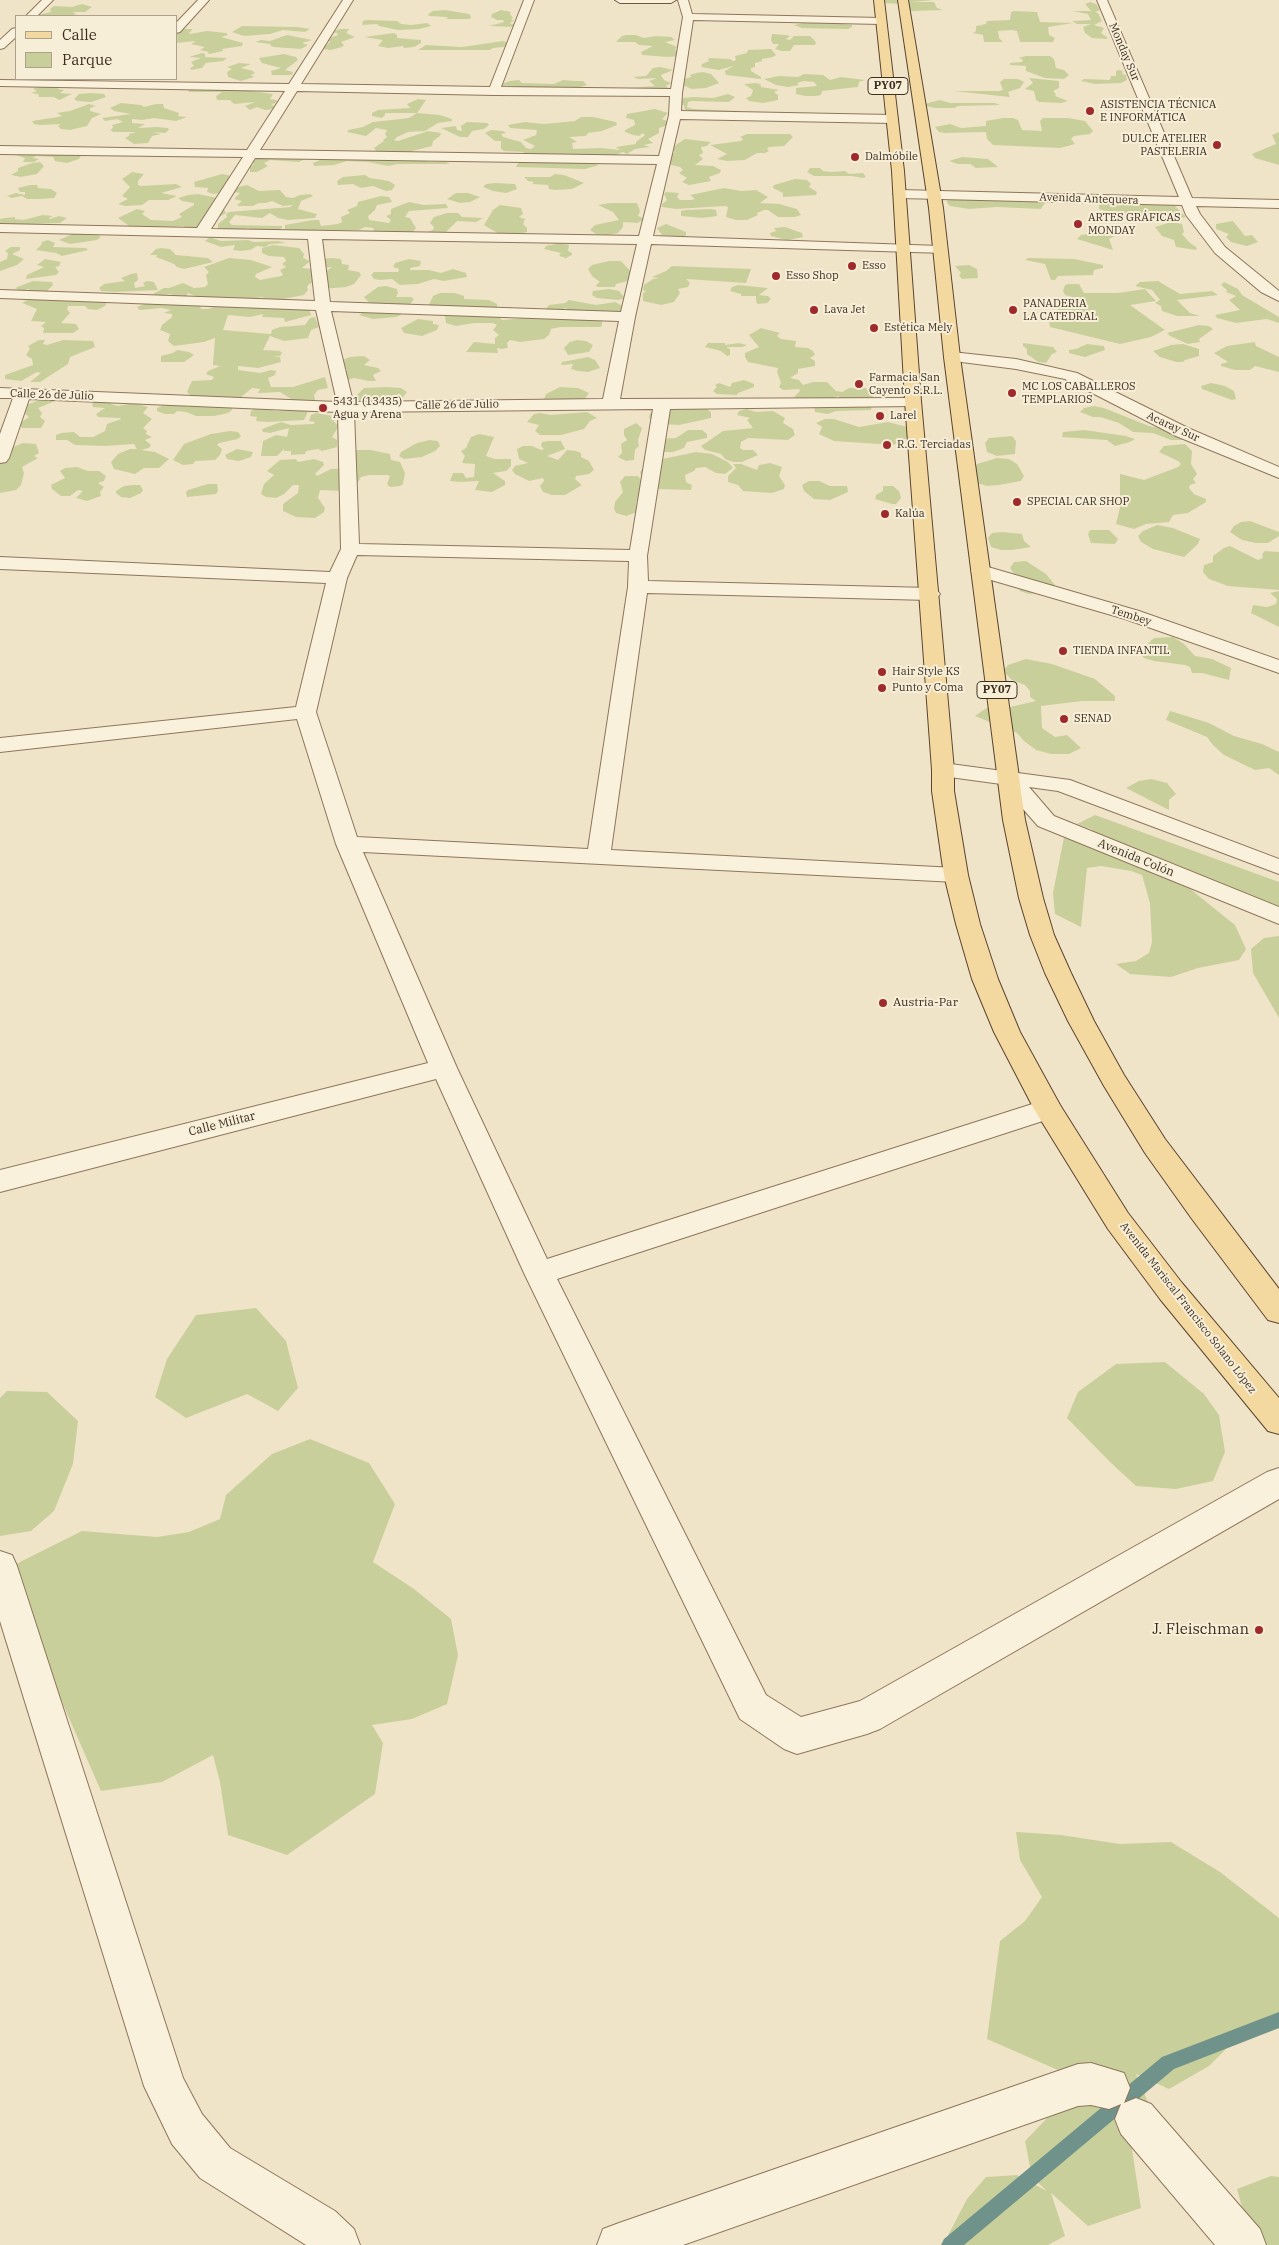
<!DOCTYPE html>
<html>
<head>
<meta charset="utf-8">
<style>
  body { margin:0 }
  #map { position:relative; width:1279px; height:2245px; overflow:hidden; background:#f0e4c8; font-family:"IBM Plex Serif",serif }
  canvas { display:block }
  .legend { position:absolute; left:15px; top:15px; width:162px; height:65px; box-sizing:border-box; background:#f7eed8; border:1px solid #ada18e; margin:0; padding:6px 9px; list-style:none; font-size:15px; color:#3d2e20 }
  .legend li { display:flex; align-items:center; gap:10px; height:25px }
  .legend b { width:25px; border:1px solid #ada18e }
</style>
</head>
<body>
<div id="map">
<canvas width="1279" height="2245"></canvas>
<ul class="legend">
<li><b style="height:6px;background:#f3d9a0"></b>Calle</li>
<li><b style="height:14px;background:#c9cf9b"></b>Parque</li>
</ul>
</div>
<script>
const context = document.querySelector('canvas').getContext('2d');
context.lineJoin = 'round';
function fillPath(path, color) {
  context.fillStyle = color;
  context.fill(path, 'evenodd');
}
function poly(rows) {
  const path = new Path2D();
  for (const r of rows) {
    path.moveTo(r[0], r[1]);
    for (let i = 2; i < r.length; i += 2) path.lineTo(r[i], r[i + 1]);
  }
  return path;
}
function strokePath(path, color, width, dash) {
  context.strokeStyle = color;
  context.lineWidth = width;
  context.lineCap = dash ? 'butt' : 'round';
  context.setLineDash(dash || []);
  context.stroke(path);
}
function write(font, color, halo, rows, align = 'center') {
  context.font = font + ' "IBM Plex Serif",serif';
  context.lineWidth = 4;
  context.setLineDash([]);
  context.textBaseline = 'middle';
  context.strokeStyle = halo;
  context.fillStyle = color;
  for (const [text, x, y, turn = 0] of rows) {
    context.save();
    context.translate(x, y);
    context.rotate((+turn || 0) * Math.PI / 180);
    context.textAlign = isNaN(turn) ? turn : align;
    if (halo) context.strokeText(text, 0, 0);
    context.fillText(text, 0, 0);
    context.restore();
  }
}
fillPath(poly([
  [873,0,934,0,912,2,934,2,937,8,943,10,912,11,899,7,905,4,879,3],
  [1090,2,1096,4,1100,10,1095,12,1098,13,1102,21,1094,25,1104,28,1101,33,1108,38,1106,39,1092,38,1085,33,1083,27,1091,24,1077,24,1072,21,1091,20,1088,14,1072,11,1091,11,1085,4],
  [82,4,92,7,85,12,73,12,76,14,70,16,31,16,51,12,50,9,54,6,72,7],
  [445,10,469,14,471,16,470,19,446,19,448,17,446,17,429,16,428,14,433,11],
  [501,10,511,12,510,14,513,18,511,19,514,21,509,23,516,25,515,27,489,26,504,22,503,20,497,20,491,17,492,14],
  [1015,11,1037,12,1040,22,1073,23,1048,27,1049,35,1055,38,1053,42,1020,42,1017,31,1012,30,998,31,999,38,1003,42,984,42,983,35,973,33,976,31,976,26,986,24,987,21,1010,20,1011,12],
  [367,20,397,21,401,24,411,25,427,23,431,26,419,29,398,30,379,26,377,24,362,25,363,21],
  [803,23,843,24,852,25,852,27,848,29,802,28,794,25],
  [242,26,297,27,310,29,305,32,283,30,270,34,244,36,232,32],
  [182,29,193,29,189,33,190,34,207,31,226,33,228,35,221,37,243,43,242,46,222,49,223,51,209,54,208,53,209,52,200,50,205,47,191,44,196,41,176,43,176,31],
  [340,29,349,29,346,33,355,37,341,42,344,45,342,47,331,50,322,49,330,42,327,39,338,35,337,33,331,32],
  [394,33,397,35,397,38,421,40,421,43,414,47,404,48,403,46,388,48,378,46,383,40,364,37],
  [772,34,786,35,790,36,786,39,790,40,794,36,810,36,816,42,815,45,794,45,790,51,782,51,775,49,779,44,773,44,771,40],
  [287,35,312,40,302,43,308,45,301,49,274,47,271,46,270,44,255,42,261,40,270,41],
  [626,35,636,35,644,38,656,36,671,37,675,40,665,42,677,47,675,49,679,56,668,57,642,55,641,52,653,46,639,45,635,42,616,42,622,36],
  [503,41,509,43,509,45,503,47,493,48,490,50,418,50,426,45,462,47],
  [771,49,776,55,773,57,762,59,762,61,755,63,755,67,751,68,751,71,761,77,761,79,726,75,725,71,733,66,719,70,701,67,702,64,709,61,708,59,710,58,730,59,733,61,736,60,735,56,747,53,748,50],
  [202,53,205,54,205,57,227,58,223,61,206,63,202,68,191,70,190,68,194,66,191,62,201,58,189,57],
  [284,54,296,57,298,60,285,70,293,72,292,75,272,75,271,71,281,68,262,63,259,58],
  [1026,56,1050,56,1054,59,1056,68,1064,70,1069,75,1064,79,1045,78,1026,71,1026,66,1010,65,1010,63,1022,62,1023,60,1019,58],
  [239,63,251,64,241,68,253,71,255,73,251,75,254,77,241,81,228,77,227,72,232,69,227,67],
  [660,67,673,70,661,75,664,80,671,83,666,86,671,91,618,89,655,86,649,81,657,78,638,79,633,77,646,76,653,68],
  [1119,70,1123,71,1122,74,1126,75,1127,80,1121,83,1095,84,1081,81,1084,79,1110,80,1111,76,1116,76,1116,71],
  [703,72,711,74,719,83,706,88,692,89,682,85,681,84,685,82,681,80,691,77,690,75,696,73],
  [804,74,823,75,830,80,841,77,865,80,859,82,858,87,822,91,821,95,816,96,805,96,796,94,796,88,817,86,814,82,804,81,797,83,799,85,788,87,776,85,764,79,779,76,798,77],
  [1029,78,1059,81,1059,88,1053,91,1056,94,1055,96,1068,101,1061,103,1039,102,1036,100,1034,91,1025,89,1033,83],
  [1004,79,1018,79,1024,82,1020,88,1008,92,1010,97,953,91,999,91,1003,90,1000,82],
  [519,80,522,83,554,84,563,80,575,81,583,81,587,85,572,89,548,87,547,89,501,86,501,84,510,81],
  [757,83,761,85,761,87,779,90,774,92,778,95,778,100,763,103,749,101,746,98,751,96,753,90,744,84],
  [39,86,59,87,58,89,64,90,60,93,72,94,59,100,54,97,39,97,38,94,31,93,37,91,33,89],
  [191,89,252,89,252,91,273,94,270,99,276,100,277,102,271,105,275,106,274,109,265,110,257,107,250,110,245,106,255,102,234,104,230,100,217,100,216,96,222,92,189,92,188,90],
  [90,93,104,94,106,97,91,102,77,101,74,99,79,94],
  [728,94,735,97,729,102,692,101,688,102,687,107,693,109,739,111,743,113,679,111,685,109,684,105,680,104,683,98,695,97,713,98],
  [418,99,426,100,417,113,440,115,452,119,452,121,438,123,425,131,408,132,397,137,394,140,398,141,428,131,441,133,440,136,433,141,432,146,412,151,408,155,379,155,374,148,384,141,383,140,387,137,385,134,387,130,376,128,366,136,347,132,348,130,363,127,373,122,409,118,417,113,385,113,385,115,382,118,372,116,372,113,378,110,410,108,407,104],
  [940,100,950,103,995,103,1000,105,958,106,954,108,935,108,925,106,924,104],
  [121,103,141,105,144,107,156,104,163,104,164,108,179,113,178,116,187,117,176,121,154,118,142,120,132,119,132,123,145,124,138,128,156,127,168,128,169,130,165,133,152,132,161,134,152,136,148,143,134,144,125,138,129,136,129,134,136,132,113,132,110,130,113,128,112,125,123,122,117,119,105,121,102,118,131,114,114,111,110,108],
  [89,104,96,106,90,108,90,111,101,114,92,118,87,126,70,130,61,129,58,126,61,124,40,125,34,124,32,121,58,117,62,116,57,113,70,111],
  [655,109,668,113,662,119,667,121,668,125,659,128,659,133,648,139,653,143,644,145,650,147,635,149,627,154,623,152,613,156,523,154,524,152,504,151,501,149,501,141,495,141,485,133,491,130,503,131,506,133,501,134,503,137,521,142,526,148,531,149,535,146,523,140,536,135,537,130,510,128,508,125,525,122,544,124,575,121,581,117,593,117,616,122,617,125,602,131,588,133,586,136,569,137,577,142,572,143,573,149,601,148,620,150,616,147,636,144,636,142,645,135,643,133,639,136,633,135,625,132,625,130,635,125,634,120,626,118,627,114],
  [1003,118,1013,118,1018,120,1022,130,1042,131,1040,121,1043,118,1068,118,1085,121,1093,131,1090,134,1074,136,1071,139,1075,144,1060,148,993,145,987,139,986,132,944,133,939,132,935,127,950,124,961,128,986,126,986,121],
  [467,122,488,123,489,125,484,129,472,131,468,137,460,137,441,128,456,126,457,130,462,131,461,126],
  [1279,132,1279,165,1255,158,1252,154,1276,144,1272,135],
  [747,134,790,134,793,137,784,146,769,147,767,149,769,151,765,153,757,153,745,160,727,161,717,159,727,154,710,145,741,141,743,139,740,137],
  [685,139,711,142,707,146,701,147,703,153,699,155,703,159,695,165,713,166,721,170,720,173,709,177,711,181,689,185,682,182,687,178,679,173,683,170,680,167,663,163,675,152,672,149,677,144],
  [12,154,82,154,79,159,67,163,55,161,53,157,36,156,33,158,39,159,34,162,23,162,25,158],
  [262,157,305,159,299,162,270,160,264,163,268,166,257,172,250,172,250,167,254,164,252,161],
  [327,157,427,159,427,162,446,162,450,164,398,164,388,166,368,162,347,161,334,165,314,166,313,163],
  [962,157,988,159,998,167,976,168,970,164,958,164,949,161],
  [528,161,564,163,568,161,589,162,599,165,585,169,516,167,518,163],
  [32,163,40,162,44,166,37,174,21,177,11,175,18,171,18,168],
  [810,168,820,168,823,171,831,172,845,171,849,174,863,173,866,177,863,178,852,176,814,176,807,172],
  [132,172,144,174,138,181,138,185,141,186,176,184,182,187,161,193,177,196,168,200,149,200,142,205,125,206,118,204,128,199,122,196,130,187,122,179],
  [222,174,228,175,235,181,228,192,213,194,207,192,208,188,195,187,194,182],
  [555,174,564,175,584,183,572,189,555,190,549,189,548,185,532,184,534,182,528,181,524,177,550,177],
  [365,175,370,178,389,181,395,185,392,190,386,191,373,186,361,188,353,184,338,185,337,181,343,177],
  [795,179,807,180,811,184,809,187,817,192,816,195,783,197,783,193,773,188,774,185],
  [495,183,515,184,517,189,506,193,493,191,483,187,486,184],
  [30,185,37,185,38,188,51,189,57,193,54,198,39,199,27,199,22,196,12,198,7,196,16,193,25,195,25,192,20,192,18,188],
  [247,185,259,191,280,190,286,197,293,198,300,195,310,194,313,196,301,201,298,209,317,214,315,218,288,220,278,218,270,213,262,218,235,215,229,222,232,225,282,226,282,228,277,230,248,230,249,228,239,230,218,229,218,224,227,217,226,214,229,212,290,207,293,205,283,206,272,201,266,203,259,203,253,206,239,206,237,205,242,201,234,199,240,193,232,192,238,187],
  [724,188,741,191,756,190,768,197,760,203,779,204,797,209,801,215,795,217,778,217,768,210,764,210,757,213,758,215,747,220,736,220,726,217,728,207,725,206,676,209,662,207,662,204,667,200,664,194,666,192,679,193,677,197,680,200,691,200,695,199,690,195],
  [456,193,468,193,480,197,470,202,460,203,447,199],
  [198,194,217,198,226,213,199,229,184,229,184,226,132,228,118,218,137,209,145,211,142,214,151,220,173,221,182,217,179,214,194,205,194,203,182,201,178,198,188,195],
  [381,196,389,197,392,202,377,205,375,210,368,216,369,220,389,223,391,220,386,216,391,214,391,209,409,202,424,205,446,204,448,208,409,211,405,217,410,218,416,228,413,232,404,233,398,231,400,233,375,233,373,228,365,227,359,230,334,230,328,232,285,229,285,225,313,220,319,220,321,226,338,224,342,222,341,217,350,213,347,210,357,206,358,202],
  [948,196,1046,201,1041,209,997,207,969,209,950,206,947,203],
  [1103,200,1170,201,1186,217,1174,219,1119,215,1099,209,1099,204],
  [610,203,637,203,640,211,638,216,646,219,637,223,623,222,623,227,618,233,608,235,596,234,590,230,595,225,619,220,613,212,598,205],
  [500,205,521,208,523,214,519,217,525,219,523,224,527,228,527,232,513,235,499,234,484,225,493,210],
  [711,209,716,210,717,216,702,218,681,216,681,211,686,210],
  [447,213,458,213,462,217,483,218,476,222,457,221,444,234,424,233,433,230,434,227,430,223,434,217],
  [43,215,53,216,49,218,50,219,59,216,67,218,60,223,0,225,0,219,5,218,15,217,15,219,23,220],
  [1233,221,1245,236,1252,235,1258,242,1247,246,1231,242,1226,237,1229,234,1216,229,1216,224],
  [1171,222,1182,224,1184,232,1182,234,1189,242,1197,248,1196,250,1176,247,1174,240,1162,236,1155,227],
  [666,224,686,232,686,235,684,237,662,235,657,228],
  [785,227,802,233,803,237,787,240,771,236,770,233,776,231,774,228],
  [1107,229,1113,229,1117,235,1109,239,1113,250,1077,239,1081,235,1102,232],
  [77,232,94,233,101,237,97,240,70,244,59,240],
  [210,237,221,241,248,240,254,242,278,241,286,243,270,244,265,247,257,246,250,250,240,251,233,250,235,245,221,247,205,241],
  [48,240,55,243,53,247,86,248,88,250,62,256,56,253,36,250,41,245,42,242],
  [561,243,569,245,568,251,572,253,572,255,566,258,559,256,561,253,544,249,546,246],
  [273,245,299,248,304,254,303,258,310,261,302,268,312,269,322,274,332,267,322,268,321,259,332,258,341,259,342,264,349,265,348,270,359,272,361,275,354,284,346,287,321,289,318,281,309,284,307,287,308,290,304,295,278,300,267,300,262,297,239,301,228,297,198,297,188,293,186,297,181,297,170,294,156,296,153,294,164,288,169,288,183,283,194,288,205,287,208,284,206,275,209,272,204,267,229,258,251,260,272,267,256,274,255,277,260,280,281,276,283,275,280,270,286,267,282,264,286,261,284,257,269,256,262,253,262,248],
  [11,247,20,247,20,250,12,254,24,259,17,265,0,271,0,262,7,259,8,253,5,251],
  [161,248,170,249,176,255,208,258,213,262,184,269,177,267,174,264,156,257,157,255,150,255,156,249],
  [1028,258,1074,259,1103,265,1103,268,1094,270,1093,275,1058,276,1055,280,1051,280,1045,264,1025,260],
  [45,259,61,262,59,266,55,267,59,272,56,275,26,279,27,275,44,267,37,265],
  [409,259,421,261,420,266,410,268,410,270,429,270,441,273,453,269,466,273,467,277,444,281,434,279,418,284,400,285,392,279,380,280,374,279,371,275,374,272,398,272,399,269,393,267,395,263],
  [609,261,621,261,635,276,632,280,616,284,615,287,597,287,596,285,600,282,592,276,588,269,592,265],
  [969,265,977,269,978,278,962,279,959,275,961,273,955,266],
  [672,266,751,269,746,283,686,279,690,283,688,287,678,289,680,293,674,302,661,305,643,301,643,293,646,292,643,290,644,285,653,279,659,278,652,277,666,271],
  [137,273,138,280,134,283,135,288,145,286,143,283,147,281,154,282,158,290,115,292,101,291,99,288,104,284,125,281,121,278,131,274],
  [33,281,52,282,53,285,45,293,28,292,29,289,20,291,15,288],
  [1158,281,1180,294,1212,291,1218,295,1177,300,1190,313,1200,316,1177,316,1162,311,1161,306,1155,303,1160,300,1152,290,1135,286,1140,282],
  [1224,282,1238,289,1242,295,1279,317,1279,323,1267,319,1236,323,1217,318,1215,315,1240,310,1229,300,1236,296,1226,292,1227,290,1221,285],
  [1069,284,1079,284,1084,293,1118,293,1145,289,1156,301,1130,305,1165,330,1151,337,1120,344,1050,327,1049,322,1066,299,1072,297,1065,295,1063,291,1065,285],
  [738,285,768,288,759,295,768,296,771,299,767,303,758,304,756,302,756,296,741,296,741,294,730,291,732,287],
  [386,286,397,289,398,293,396,297,411,297,414,299,408,307,400,311,401,315,396,317,373,319,359,315,372,306,364,297,378,287],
  [609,289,619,291,625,298,618,300,597,298,592,295,593,291],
  [440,293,455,293,464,296,464,299,489,300,497,304,498,316,502,320,526,318,587,319,602,321,602,325,601,327,560,327,551,329,549,335,544,339,520,342,510,340,507,343,508,348,501,349,497,348,498,353,466,352,474,342,495,344,495,338,499,335,493,330,497,325,493,323,474,323,456,326,446,323,445,316,451,316,450,312,428,307,433,296],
  [70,297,69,302,87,299,108,300,105,306,97,310,88,309,85,306,68,306,67,309,70,313,61,323,76,324,79,329,73,333,43,333,44,328,41,326,46,322,31,321,37,309,22,303,31,298],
  [569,300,596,305,615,302,625,307,620,311,619,314,607,314,603,311,572,311,565,308,560,311,545,310,549,305,565,303],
  [152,301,200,303,201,309,208,309,222,304,266,307,267,309,271,303,308,306,311,315,285,322,284,318,262,317,263,314,250,317,228,315,223,330,271,334,272,330,280,327,305,325,310,318,315,317,319,327,311,330,308,338,284,341,270,336,263,350,280,351,282,353,280,356,274,357,280,357,281,362,258,368,238,366,238,370,260,373,271,370,276,371,275,375,268,378,271,387,293,387,325,377,328,388,318,390,314,395,315,400,304,402,296,402,280,392,258,393,260,389,252,388,240,398,192,397,187,392,192,381,212,380,214,377,206,374,208,371,220,366,213,365,215,338,204,342,174,346,168,341,170,334,160,330,162,325,172,317,172,314,164,313,171,310,161,308,140,310,137,307],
  [418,319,433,321,433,324,439,325,437,330,422,336,404,333,401,328],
  [1199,325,1209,326,1213,329,1199,339,1200,342,1188,344,1170,336,1167,333],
  [761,328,780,333,777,336,781,339,796,341,795,347,808,348,813,351,815,355,810,358,815,361,815,366,798,369,798,373,790,378,799,380,803,385,813,382,827,382,836,391,842,392,849,388,866,388,873,396,871,410,836,411,828,414,815,412,814,407,844,402,838,396,830,399,800,399,794,397,800,391,799,389,783,390,779,387,781,383,777,372,778,368,748,362,745,357,745,353,759,347,749,335],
  [39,340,45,340,43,344,47,345,63,340,93,341,95,347,70,357,68,364,40,382,30,382,41,373,37,372,21,381,5,379,5,375,33,365,32,359,26,355,30,349,28,346],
  [577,340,586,341,593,345,589,352,568,355,564,348,570,342],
  [1255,342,1256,346,1279,357,1279,372,1255,366,1250,370,1235,370,1221,366,1221,364,1228,362,1214,353,1227,346],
  [708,343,725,343,725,345,739,343,747,345,742,347,726,347,730,349,730,355,727,356,721,351,705,347],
  [1023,343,1053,347,1057,352,1052,354,1046,363,1038,362,1027,354,1027,349,1023,346],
  [1087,344,1104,346,1105,350,1085,357,1069,353,1069,350,1076,349],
  [1183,344,1199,349,1199,356,1185,360,1183,362,1176,362,1160,357,1153,351,1171,345],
  [177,350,189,352,194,355,184,362,161,362,161,356,173,353],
  [364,356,370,360,364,365,378,368,381,371,373,375,376,381,369,381,354,378,348,380,344,377,347,369,341,370,340,361,350,357],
  [588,357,595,360,600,368,588,372,578,371,571,369,573,364,561,365,562,362],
  [744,380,754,384,754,387,738,393,737,395,717,394,713,391,717,387,715,385,719,383,730,387,732,383],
  [1211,383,1225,386,1234,391,1236,399,1232,400,1202,389,1201,386],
  [387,387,401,388,407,392,400,401,387,405,355,403,356,396,364,388],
  [560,387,578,388,589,393,582,403,543,402,546,394],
  [42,399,55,401,38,408,42,413,40,417,45,421,41,428,22,428,20,425,23,421,29,417,23,412,26,410,25,407,29,404],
  [111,400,111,404,118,406,134,403,148,407,143,413,152,419,143,428,147,431,146,434,152,437,145,440,151,445,149,448,141,450,155,452,169,459,159,468,144,468,135,474,114,469,111,462,118,454,130,449,137,449,134,444,104,446,75,445,67,440,56,440,56,435,61,433,74,432,80,437,93,437,105,431,107,424,121,419,120,418,98,417,96,414,105,408,93,407,92,404,96,401],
  [166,404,179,404,189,407,198,405,232,407,232,410,228,413,214,416,196,416,186,412,177,411,174,414,165,414,157,411,157,408],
  [669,406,703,406,711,412,711,418,679,425,662,424,654,422,649,418,650,413],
  [1094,406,1104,408,1149,426,1168,430,1182,436,1182,440,1171,440,1153,433,1133,432,1119,423,1100,417,1093,417,1080,412,1084,408],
  [256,408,277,411,302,410,308,412,304,420,267,422,256,421,257,417,250,416,251,411],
  [747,409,756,412,773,411,785,418,783,423,793,429,795,435,788,440,748,438,741,442,740,448,743,450,753,450,758,455,742,462,733,462,725,459,721,454,705,450,701,446,723,431,753,428,747,420,750,418,737,415,739,411],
  [587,412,597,418,590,421,584,429,561,435,540,435,535,431,539,425,527,422,534,414,540,413,551,415],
  [316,413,339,417,333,421,339,426,332,437,337,440,337,447,322,451,318,449,306,451,305,454,291,455,291,451,284,451,284,449,277,456,261,456,263,441,276,435,287,437,289,428,270,433,263,432,262,429,281,422,291,425,314,424,315,422,309,421,311,415],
  [825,419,834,419,859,427,888,422,907,427,910,431,907,438,893,445,834,441,819,434,822,427,816,423],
  [636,423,642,428,638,440,639,446,635,450,634,460,626,461,618,457,622,453,621,444,627,440,624,435,624,429],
  [688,430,702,430,707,434,707,438,687,442,684,448,673,452,661,452,658,439,676,438],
  [1084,430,1126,436,1135,439,1130,442,1115,446,1107,440,1062,437,1063,432],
  [230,431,238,432,241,436,238,439,219,443,217,445,222,449,220,455,215,460,195,461,193,464,183,465,173,460,184,444,211,434],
  [479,434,494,437,486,456,495,459,511,459,511,466,506,471,493,473,505,481,505,485,492,492,475,490,479,481,460,482,450,481,453,473,463,473,466,478,474,477,475,464,462,463,465,456,461,451,466,448,471,437],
  [1012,436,1016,441,1015,454,997,456,987,452,985,443,989,438],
  [430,440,438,441,440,446,435,451,422,457,404,459,399,456,401,452,417,443],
  [548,441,561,441,565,449,547,456,558,460,567,450,576,451,581,453,581,457,589,461,594,470,589,474,576,476,575,479,582,485,565,495,552,495,543,492,540,486,544,481,543,478,529,481,515,474,512,470,515,466,528,463,519,459,517,449,523,446,532,446,541,450,544,449,541,446,542,442],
  [23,443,36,444,39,453,34,456,38,458,22,467,24,473,21,485,16,490,0,493,0,462,3,451],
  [1185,444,1192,451,1191,464,1197,474,1193,479,1196,483,1190,485,1189,488,1194,494,1206,499,1206,502,1188,513,1173,515,1169,522,1146,524,1134,529,1116,524,1120,507,1120,474,1144,480,1178,467,1181,464,1178,461,1159,452,1164,446],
  [237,449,253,452,251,457,239,461,227,459,225,455],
  [356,450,371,450,390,454,391,460,400,462,405,473,403,484,400,486,390,487,387,484,390,476,388,475,369,475,361,477,357,484,343,491,320,490,318,498,325,508,324,512,315,518,296,517,283,511,283,504,298,493,299,485,293,485,284,494,276,498,266,497,261,494,264,484,274,475,267,471,280,460,296,459,298,462,314,459,323,462,324,465,315,474,317,476,331,469,350,468,352,452],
  [696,452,712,454,728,462,733,468,725,474,716,473,705,467,696,468,694,471,685,475,686,482,692,485,691,490,658,489,647,486,642,478,640,472,648,462],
  [997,458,1009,459,1017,464,1024,476,1021,481,999,485,987,486,977,483,973,475,977,470,975,468,977,464],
  [770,463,782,467,779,476,785,485,784,489,772,493,743,491,738,485,728,482,728,476,736,468,733,464,741,464,757,470,759,465],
  [77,467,88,471,99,471,106,476,104,481,98,483,104,487,100,492,101,496,87,501,76,498,83,491,78,490,70,496,61,496,52,489,51,485,65,478,60,471,65,468],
  [625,476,638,476,644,484,643,492,636,502,637,512,626,516,616,513,614,509,615,502,623,492,620,482],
  [809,481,819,481,830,486,847,486,848,492,830,500,814,499,804,491,802,485],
  [208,484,217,484,218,491,216,494,187,497,186,492,188,490],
  [133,485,140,485,143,490,141,493,130,498,121,497,116,493,116,491,124,486],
  [883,486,893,486,899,491,901,498,896,504,892,504,875,499,876,495,883,491],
  [1250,521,1279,532,1279,536,1268,543,1256,543,1242,540,1230,532,1234,526,1241,522],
  [1157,525,1173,528,1200,539,1198,544,1184,557,1153,549,1141,542,1138,536,1143,531],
  [1090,530,1109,530,1118,539,1115,544,1091,543,1088,534],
  [1002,532,1022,534,1024,541,1031,547,1012,550,1001,550,991,547,988,538,992,533],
  [1230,546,1258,560,1263,558,1262,554,1265,551,1279,552,1279,590,1228,586,1209,579,1203,572,1204,565,1213,562,1213,556,1224,548],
  [1026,561,1046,574,1055,585,1045,592,1029,594,1020,591,1017,578,1010,568,1014,562],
  [1279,591,1279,627,1251,613,1253,605,1267,607,1276,604,1277,599,1270,593],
  [1173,637,1184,644,1195,656,1212,659,1231,668,1229,680,1202,673,1192,673,1190,667,1185,665,1154,661,1144,658,1139,652,1154,638],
  [1026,659,1052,664,1095,679,1115,696,1115,701,1082,701,1041,706,1042,728,1055,737,1067,735,1081,748,1069,754,1051,754,1036,750,1024,741,1017,733,975,716,988,707,1010,707,1036,701,1030,697,1030,691,1025,685,1012,680,1003,671,1008,665],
  [1170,711,1209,723,1234,736,1262,744,1279,752,1279,775,1269,768,1255,770,1224,755,1213,745,1207,737,1166,720],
  [1151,779,1167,783,1176,794,1169,800,1169,810,1126,788,1139,781],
  [1095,815,1279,882,1279,908,1160,858,1169,872,1235,925,1246,949,1239,960,1198,968,1171,977,1130,974,1116,964,1136,961,1149,953,1152,942,1150,903,1142,875,1131,871,1101,866,1087,868,1081,927,1055,914,1053,893,1064,837,1093,830,1077,824],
  [1279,936,1279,1018,1253,973,1251,949,1264,938],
  [256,1308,286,1341,298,1388,278,1411,247,1394,186,1418,155,1397,167,1359,196,1315],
  [1165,1362,1204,1394,1219,1415,1225,1452,1213,1481,1176,1489,1136,1486,1110,1462,1067,1418,1078,1392,1116,1364],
  [7,1391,47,1392,78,1421,73,1464,54,1511,31,1531,0,1536,0,1398],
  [310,1439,369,1463,395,1504,373,1562,414,1589,451,1619,458,1655,447,1704,412,1719,372,1725,383,1743,375,1794,287,1855,228,1835,220,1782,213,1755,162,1782,101,1791,48,1670,16,1564,82,1531,157,1537,189,1532,220,1519,226,1495,272,1454],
  [1016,1832,1061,1835,1120,1844,1171,1842,1220,1872,1279,1918,1279,2029,1267,2025,1239,2036,1209,2066,1169,2089,1136,2074,1153,2114,1131,2143,1141,2208,1088,2226,1051,2193,1065,2236,1048,2245,943,2245,967,2199,986,2177,1017,2175,1047,2191,1032,2177,1025,2141,1052,2113,1090,2084,987,2039,1000,1941,1025,1921,1042,1897,1020,1860],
  [1271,2176,1279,2177,1279,2245,1260,2245,1246,2222,1237,2189]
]), '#c9cf9b');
fillPath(poly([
  [1279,2012,1279,2028,1174,2069,964,2245,941,2245,944,2239,1162,2057,1279,2012]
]), '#6f938a');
const street = poly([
  [42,0,53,0,37,16,26,16,42,0],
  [198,0,209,0,180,32,176,33,176,23,198,0],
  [343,0,353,0,301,84,490,87,524,0,534,0,501,87,671,89,683,17,678,0,688,0,692,14,881,18,886,21,881,24,693,20,682,93,681,111,892,115,898,119,892,123,680,119,653,236,940,246,945,247,947,250,945,253,651,244,635,317,620,399,919,398,921,401,919,404,913,406,670,409,647,556,648,581,930,588,937,590,940,594,937,598,930,600,647,593,611,850,956,868,964,870,968,875,964,880,956,882,363,852,457,1068,547,1259,1048,1099,1058,1102,1062,1109,1058,1116,557,1279,766,1695,801,1717,860,1701,1267,1472,1279,1468,1279,1499,880,1729,867,1734,797,1754,784,1749,740,1719,524,1273,436,1079,0,1192,0,1170,428,1063,336,844,297,719,0,752,0,738,296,707,326,583,0,569,0,557,330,572,341,549,338,412,29,399,9,458,6,462,0,463,0,434,13,398,0,398,0,388,337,402,316,310,0,298,0,290,315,301,308,239,0,232,0,224,197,228,243,157,0,154,0,146,247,150,285,91,0,86,0,80,289,84,343,0],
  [297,91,494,95,670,96,669,115,659,156,260,150,297,91],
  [255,158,657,164,639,236,211,229,255,158],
  [322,239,637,244,621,312,330,302,322,239],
  [331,311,619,321,603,399,353,402,331,311],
  [653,409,630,550,359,544,354,412,653,409],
  [357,555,629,561,628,587,588,849,357,837,316,712,347,578,357,555],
  [1097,0,1107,0,1192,198,1279,200,1279,208,1196,206,1200,214,1225,247,1279,291,1279,301,1261,292,1215,253,1186,215,1182,205,900,198,893,194,900,190,1179,197,1097,0],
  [16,28,16,37,4,48,0,49,0,40,12,29,16,28],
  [952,352,1016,359,1077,373,1188,428,1279,467,1279,478,1176,436,1065,379,1016,369,946,360,944,357,946,354,952,352],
  [981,565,1139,611,1279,660,1279,673,1125,619,974,575,971,571,974,567,981,565],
  [943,763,1070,780,1279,859,1279,874,1058,791,1029,787,1054,816,1279,907,1279,924,1038,826,1001,784,935,775,932,770,935,765,943,763],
  [0,1551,12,1555,17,1566,183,2078,202,2114,230,2148,335,2211,354,2229,360,2245,306,2245,200,2178,172,2144,144,2086,0,1621,0,1551],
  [1091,2063,1124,2073,1130,2088,1124,2103,1136,2098,1151,2104,1260,2229,1266,2245,1215,2245,1121,2134,1115,2119,1121,2104,1109,2109,1091,2105,1078,2106,683,2245,597,2245,603,2229,619,2223,1078,2064,1091,2063]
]);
const secondary = poly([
  [615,0,676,0,671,3,620,3,615,0]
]);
const primary = poly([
  [874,0,884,0,904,171,921,401,954,770,954,791,968,875,980,924,998,979,1020,1032,1060,1105,1128,1213,1182,1283,1279,1398,1279,1434,1268,1431,1160,1299,1108,1229,1034,1109,994,1032,972,979,956,924,944,875,932,791,932,770,905,401,892,171,874,0],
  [898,0,908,0,943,208,960,357,1025,820,1043,898,1054,935,1071,973,1094,1021,1124,1075,1165,1139,1279,1289,1279,1323,1268,1320,1192,1219,1145,1153,1104,1086,1068,1021,1045,973,1030,935,1019,898,1003,820,944,357,929,208,898,0]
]);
strokePath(street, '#8d765c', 2);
strokePath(secondary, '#6f573f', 2);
strokePath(primary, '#5b4430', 2);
fillPath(street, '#faf1dc');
fillPath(secondary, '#faf1dc');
fillPath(primary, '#f3d9a0');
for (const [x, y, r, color] of [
  [1090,111,5,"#9e2a2b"],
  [1217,145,5,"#9e2a2b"],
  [855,157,5,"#9e2a2b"],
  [1078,224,5,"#9e2a2b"],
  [852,266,5,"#9e2a2b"],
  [776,276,5,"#9e2a2b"],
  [814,310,5,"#9e2a2b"],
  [1013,310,5,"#9e2a2b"],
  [874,328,5,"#9e2a2b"],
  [859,384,5,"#9e2a2b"],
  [1012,393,5,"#9e2a2b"],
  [323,408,5,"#9e2a2b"],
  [880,416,5,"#9e2a2b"],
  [887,445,5,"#9e2a2b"],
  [1017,502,5,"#9e2a2b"],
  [885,514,5,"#9e2a2b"],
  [1063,651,5,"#9e2a2b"],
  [882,672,5,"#9e2a2b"],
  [882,688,5,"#9e2a2b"],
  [1064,719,5,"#9e2a2b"],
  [883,1003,5,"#9e2a2b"],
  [1259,1630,5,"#9e2a2b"]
]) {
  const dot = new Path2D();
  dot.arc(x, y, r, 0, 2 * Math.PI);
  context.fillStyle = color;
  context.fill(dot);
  strokePath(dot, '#f7eed8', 2);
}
write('11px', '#3d2e20', '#f7eed8', [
  ["Monday Sur",1124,52,67],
  ["Avenida Antequera",1089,199,2],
  ["Calle 26 de Julio",52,395,2],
  ["Calle 26 de Julio",457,405,-1],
  ["Acaray Sur",1173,427,25],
  ["Tembey",1131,616,18],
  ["Avenida Mariscal Francisco Solano López",1188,1308,52]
]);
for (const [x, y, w] of [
  [888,86,40],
  [997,690,40]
]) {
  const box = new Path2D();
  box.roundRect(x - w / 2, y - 8.5, w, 17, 4);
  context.fillStyle = '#f7eed8';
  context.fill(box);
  strokePath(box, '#3d2e20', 1);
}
write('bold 11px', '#3d2e20', null, [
  ["PY07",888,86],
  ["PY07",997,690]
]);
write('11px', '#3d2e20', '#f7eed8', [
  ["ASISTENCIA TÉCNICA",1100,105],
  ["E INFORMÁTICA",1100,118],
  ["DULCE ATELIER",1207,139,"right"],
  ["PASTELERIA",1207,152,"right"],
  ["Dalmóbile",865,157],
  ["ARTES GRÁFICAS",1088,218],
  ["MONDAY",1088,231],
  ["Esso",862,266],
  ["Esso Shop",786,276],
  ["PANADERIA",1023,304],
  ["LA CATEDRAL",1023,317],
  ["Lava Jet",824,310],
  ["Estética Mely",884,328],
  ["Farmacia San",869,378],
  ["Cayento S.R.L.",869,391],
  ["MC LOS CABALLEROS",1022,387],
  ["TEMPLARIOS",1022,400],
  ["5431 (13435)",333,402],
  ["Agua y Arena",333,415],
  ["Larel",890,416],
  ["R.G. Terciadas",897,445],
  ["SPECIAL CAR SHOP",1027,502],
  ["Kalúa",895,514],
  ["TIENDA INFANTIL",1073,651],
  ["Hair Style KS",892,672],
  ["Punto y Coma",892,688],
  ["SENAD",1074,719]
], 'left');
write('12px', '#3d2e20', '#f7eed8', [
  ["Avenida Colón",1136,858,22],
  ["Calle Militar",222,1124,-14]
]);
write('12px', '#3d2e20', '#f7eed8', [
  ["Austria-Par",893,1003]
], 'left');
write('15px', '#3d2e20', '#f7eed8', [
  ["J. Fleischman",1249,1630]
], 'right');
</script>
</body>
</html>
